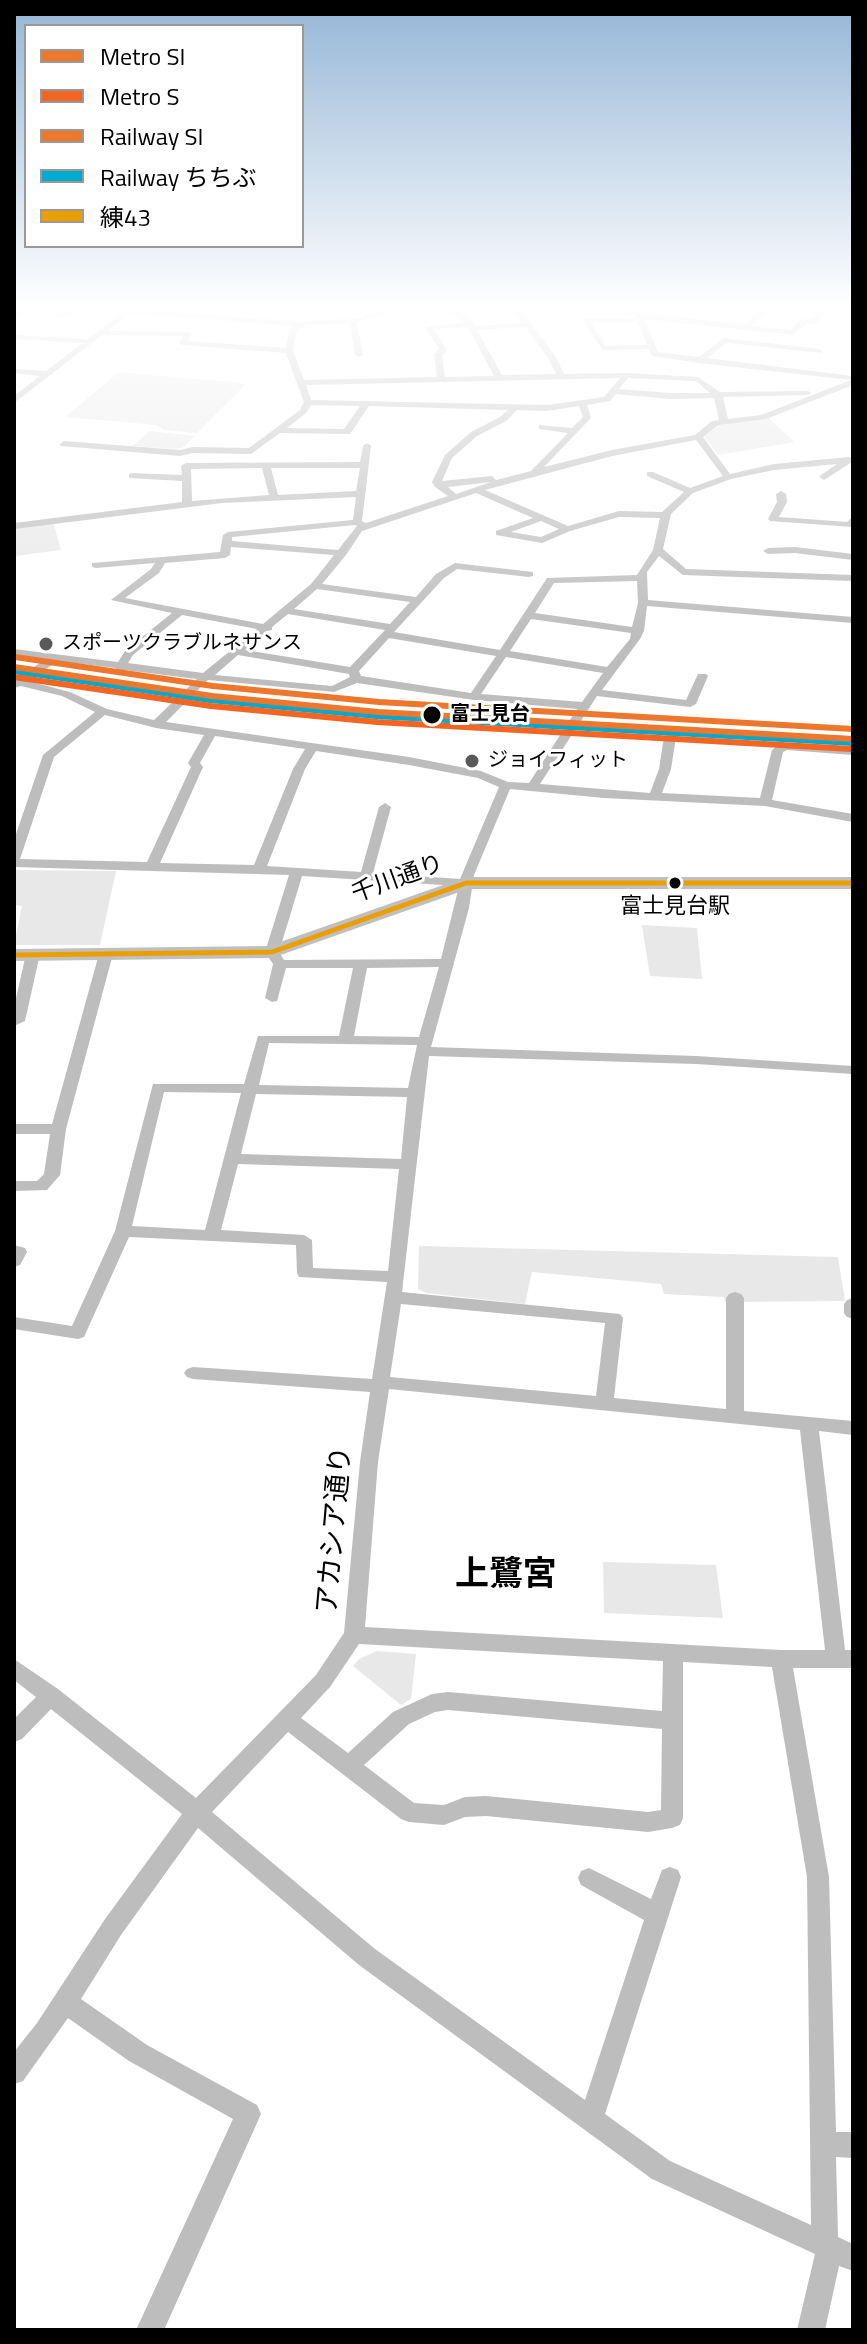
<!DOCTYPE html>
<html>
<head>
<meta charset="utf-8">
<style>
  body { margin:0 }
  #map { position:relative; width:867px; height:2344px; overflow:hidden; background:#fff; font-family:"Titillium Web","Noto Sans JP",sans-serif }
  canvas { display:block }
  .frame { position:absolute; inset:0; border:16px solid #000; pointer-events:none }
  .legend { position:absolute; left:24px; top:24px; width:280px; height:224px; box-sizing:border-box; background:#fff; border:2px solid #999; margin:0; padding:10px 14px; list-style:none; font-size:24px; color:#000 }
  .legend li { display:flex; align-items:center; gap:16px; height:40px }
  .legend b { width:40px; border:2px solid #999 }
</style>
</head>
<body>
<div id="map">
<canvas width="867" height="2344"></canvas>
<div class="frame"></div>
<ul class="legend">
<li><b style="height:10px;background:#ed772d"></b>Metro SI</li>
<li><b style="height:10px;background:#f26522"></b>Metro S</li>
<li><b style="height:10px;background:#ed772d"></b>Railway SI</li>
<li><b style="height:10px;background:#00a9ce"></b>Railway ちちぶ</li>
<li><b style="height:10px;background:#eb9e00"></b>練43</li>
</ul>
</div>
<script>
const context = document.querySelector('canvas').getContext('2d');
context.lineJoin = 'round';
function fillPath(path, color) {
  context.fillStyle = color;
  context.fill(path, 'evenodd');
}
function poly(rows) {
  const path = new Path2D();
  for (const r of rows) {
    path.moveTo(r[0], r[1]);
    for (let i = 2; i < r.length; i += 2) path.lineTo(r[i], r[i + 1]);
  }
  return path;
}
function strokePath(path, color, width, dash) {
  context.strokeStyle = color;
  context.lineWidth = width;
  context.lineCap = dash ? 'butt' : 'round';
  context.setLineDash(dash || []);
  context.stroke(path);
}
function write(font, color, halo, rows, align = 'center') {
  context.font = font + ' "Titillium Web","Noto Sans JP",sans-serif';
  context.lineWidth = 6;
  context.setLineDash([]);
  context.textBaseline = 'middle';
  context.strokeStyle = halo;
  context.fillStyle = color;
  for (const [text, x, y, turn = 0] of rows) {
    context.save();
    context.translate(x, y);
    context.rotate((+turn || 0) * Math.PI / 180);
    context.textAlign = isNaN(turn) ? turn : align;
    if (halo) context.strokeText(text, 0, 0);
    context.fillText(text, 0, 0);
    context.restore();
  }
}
fillPath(poly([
  [119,372,241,383,245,385,197,433,164,430,157,425,65,417],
  [769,418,794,442,718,455,704,436,719,424],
  [149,431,195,436,182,448,176,449,133,446],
  [53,521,61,550,15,556,15,528],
  [14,870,116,871,100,945,14,945,22,906,14,905],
  [642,925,697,928,702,979,650,976],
  [419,1246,838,1257,845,1301,725,1302,724,1297,664,1294,661,1284,532,1272,525,1304,426,1293,418,1289],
  [603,1562,716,1565,723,1618,604,1613],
  [377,1651,416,1654,411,1699,401,1705,353,1666,359,1659]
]), '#e8e8e8');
fillPath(poly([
  [18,309,25,309,14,321,14,314,18,309],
  [70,309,77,309,71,316,55,317,51,315,70,309],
  [126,309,303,322,359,318,390,309,403,309,357,322,363,355,359,357,355,355,350,323,308,325,297,330,293,351,304,380,437,377,434,354,439,349,425,327,465,322,444,309,454,309,470,316,475,326,522,323,516,316,504,309,514,309,522,312,556,357,564,374,626,373,698,377,720,392,808,391,812,393,808,395,723,397,728,419,761,415,851,380,699,363,652,356,649,349,603,350,582,320,586,318,636,318,633,322,591,322,605,346,647,345,635,315,619,315,618,309,744,325,761,309,769,309,752,326,791,330,802,319,812,319,820,309,827,309,817,324,807,323,793,335,644,319,658,352,699,357,724,338,820,349,823,353,726,343,707,358,853,376,853,385,766,419,718,425,703,437,730,474,774,464,849,457,852,458,852,462,824,480,819,477,821,475,837,464,774,470,731,479,693,493,671,514,663,549,686,569,853,575,853,581,683,575,659,556,647,572,648,600,853,617,853,623,647,606,644,631,640,639,602,690,686,700,698,674,706,674,708,676,696,704,690,707,597,696,540,784,650,793,659,769,664,737,670,733,676,737,671,769,662,793,760,798,772,750,781,743,853,747,853,755,787,750,783,752,772,800,853,814,853,822,765,806,604,798,510,789,474,875,469,908,431,1047,696,1056,853,1066,853,1074,696,1064,429,1056,402,1292,620,1314,623,1318,614,1398,726,1409,726,1298,729,1294,735,1292,741,1294,744,1298,744,1411,853,1421,853,1435,819,1431,845,1650,853,1650,853,1668,793,1668,829,1877,836,2132,853,2132,853,2158,836,2157,838,2237,853,2244,853,2271,839,2266,825,2330,797,2330,815,2254,652,2179,359,1965,198,1828,121,1935,81,1999,147,2045,257,2105,261,2114,164,2330,136,2330,233,2119,129,2061,68,2018,23,2081,14,2084,14,2052,37,2023,105,1919,182,1814,51,1709,22,1739,14,1742,14,1719,36,1697,14,1680,14,1659,58,1689,196,1798,316,1675,344,1633,360,1462,370,1392,193,1379,187,1377,184,1373,187,1369,193,1367,372,1379,387,1282,299,1277,297,1273,296,1245,129,1237,84,1337,78,1339,14,1329,14,1317,72,1326,115,1231,153,1084,244,1084,258,1036,339,1036,353,968,286,968,277,1001,272,1002,265,998,273,964,265,952,289,875,14,867,14,840,43,755,95,712,62,696,21,686,14,688,14,678,17,678,46,659,14,655,14,649,118,662,125,651,172,613,111,600,151,569,155,563,96,568,92,567,92,563,220,552,223,535,228,532,353,520,356,497,222,503,14,529,14,523,182,502,182,481,129,478,129,474,132,473,182,475,181,466,186,463,360,462,363,446,367,443,371,446,362,521,366,523,448,496,435,487,432,482,445,455,471,432,500,417,508,410,369,406,350,434,280,433,251,454,193,453,180,456,61,446,60,444,64,441,180,450,193,447,249,448,300,410,304,402,286,353,183,345,179,343,183,336,102,335,14,403,14,396,40,376,14,373,14,369,46,371,83,343,14,339,14,335,88,339,126,309],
  [130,313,294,326,289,329,286,348,188,341,192,334,188,332,108,331,130,313],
  [468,327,494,376,445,377,442,355,447,350,434,329,468,327],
  [525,327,549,359,556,374,502,375,477,330,525,327],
  [620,378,604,397,547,405,311,400,306,385,620,378],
  [628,378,696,381,710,393,670,393,619,389,628,378],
  [616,394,670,399,714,398,719,420,712,421,695,435,612,450,544,467,589,420,591,417,587,405,610,401,616,394],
  [311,405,360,406,344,429,287,428,306,413,311,405],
  [579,406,583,417,572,428,539,425,539,429,568,433,531,471,496,480,492,476,442,481,452,458,477,436,506,421,517,410,547,411,579,406],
  [696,440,723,476,690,488,653,472,647,472,647,476,684,492,662,512,619,511,568,526,485,490,612,456,696,440],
  [262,468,269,495,192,501,191,469,262,468],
  [271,468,360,468,356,491,278,495,271,468],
  [491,482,456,494,448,487,491,482],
  [476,493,533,518,496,531,496,535,542,543,570,531,619,517,660,518,653,550,637,575,547,578,500,650,394,632,444,578,457,569,529,577,533,576,533,572,455,563,436,574,416,597,322,584,346,555,362,531,476,493],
  [541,521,559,529,541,537,511,532,541,521],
  [355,525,357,526,338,550,232,541,232,537,355,525],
  [231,547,334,555,311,584,263,624,125,598,159,573,165,563,225,558,230,555,231,547],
  [637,581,638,603,632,627,535,613,554,583,637,581],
  [317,589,410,602,390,624,294,609,317,589],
  [288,614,385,630,350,667,245,650,267,631,272,630,272,627,288,614],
  [182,615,257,629,203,673,128,663,133,655,182,615],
  [531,619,631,633,630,639,607,667,510,651,531,619],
  [389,638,496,656,471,693,361,676,359,671,389,638],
  [238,655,349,674,350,677,332,686,215,675,238,655],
  [506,657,603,673,582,702,481,694,506,657],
  [58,661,115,668,120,671,124,670,197,679,154,720,107,709,70,692,28,681,58,661],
  [208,680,334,692,357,683,474,700,577,709,529,783,508,782,481,771,409,757,166,722,208,680],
  [105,715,156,728,204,735,188,763,191,767,147,862,20,859,54,757,105,715],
  [215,736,305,749,293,769,254,865,160,863,203,767,200,763,215,736],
  [316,751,409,765,478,778,499,787,460,879,373,873,391,807,385,803,379,807,361,872,267,866,305,769,316,751],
  [302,876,459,886,441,959,284,960,279,952,302,876],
  [439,967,419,1037,354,1036,367,968,439,967],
  [269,1043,417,1045,408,1088,259,1085,269,1043],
  [164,1092,241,1093,205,1230,132,1226,164,1092],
  [256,1094,407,1097,401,1159,241,1154,256,1094],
  [238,1164,399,1169,388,1271,313,1268,312,1240,304,1235,221,1230,238,1164],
  [401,1304,605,1323,596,1396,390,1377,401,1304],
  [389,1389,800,1430,825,1650,781,1650,365,1627,378,1462,389,1389],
  [359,1644,663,1661,662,1711,448,1692,432,1694,393,1712,348,1753,301,1718,330,1687,359,1644],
  [683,1662,772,1667,807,1877,811,2225,670,2161,605,2114,681,1877,678,1870,670,1867,662,1870,651,1899,589,1868,581,1871,578,1878,581,1885,644,1920,585,2100,375,1949,212,1812,288,1732,401,1819,409,1822,444,1825,465,1817,486,1816,648,1832,672,1828,680,1825,683,1818,683,1662],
  [448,1710,662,1729,661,1810,648,1812,486,1796,465,1797,444,1805,414,1803,364,1765,409,1724,435,1712,448,1710],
  [781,491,786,494,787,502,779,517,847,522,853,516,853,527,770,521,768,519,777,502,776,494,781,491],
  [795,547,853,554,853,560,795,553,768,554,763,551,768,548,795,547],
  [33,950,40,954,25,1021,14,1026,14,1007,26,954,33,950],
  [106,950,113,954,66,1129,60,1175,47,1190,14,1191,14,1181,37,1181,44,1174,50,1134,14,1134,14,1124,52,1124,99,954,106,950],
  [14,1245,25,1248,27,1252,20,1265,14,1267,14,1245],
  [853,1298,853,1319,847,1317,844,1313,844,1304,847,1300,853,1298]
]), '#bdbdbd');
fillPath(poly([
  [466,877,853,877,853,889,468,889,272,958,14,961,14,949,269,946,466,877]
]), '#bfbfbf');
strokePath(poly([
  [14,955,272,952,466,883,853,883]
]), '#eb9e00', 5);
strokePath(poly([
  [15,657,213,686,379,702,853,729]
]), '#ed772d', 6);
strokePath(poly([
  [14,671,210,700,376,716,853,743]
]), '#00a9ce', 6);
strokePath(poly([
  [14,667,212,696,378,712,853,739]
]), '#ed772d', 6);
strokePath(poly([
  [14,677,211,706,377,722,852,749]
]), '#f26522', 6);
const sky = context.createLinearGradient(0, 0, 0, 638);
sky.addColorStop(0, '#95b6d6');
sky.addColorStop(0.48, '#fff');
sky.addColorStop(1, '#ffffff00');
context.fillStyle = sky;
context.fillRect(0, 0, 867, 638);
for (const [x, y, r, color] of [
  [46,644,8,"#595959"],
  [432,715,10,"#000"],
  [472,761,8,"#595959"],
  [675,883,7,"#000"]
]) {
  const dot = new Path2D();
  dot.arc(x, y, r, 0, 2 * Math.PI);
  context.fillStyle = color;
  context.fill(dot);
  strokePath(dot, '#fff', 3);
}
write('20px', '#000', '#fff', [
  ["スポーツクラブルネサンス",62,644],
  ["ジョイフィット",488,761]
], 'left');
write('bold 20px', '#000', '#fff', [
  ["富士見台",450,715]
], 'left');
write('22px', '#000', '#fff', [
  ["富士見台駅",675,908]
]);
write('24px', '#000', '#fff', [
  ["千川通り",398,880,-20]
]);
write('28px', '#000', '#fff', [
  ["アカシア通り",336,1530,-85]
]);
write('bold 34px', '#000', '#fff', [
  ["上鷺宮",506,1577]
]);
</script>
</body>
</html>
